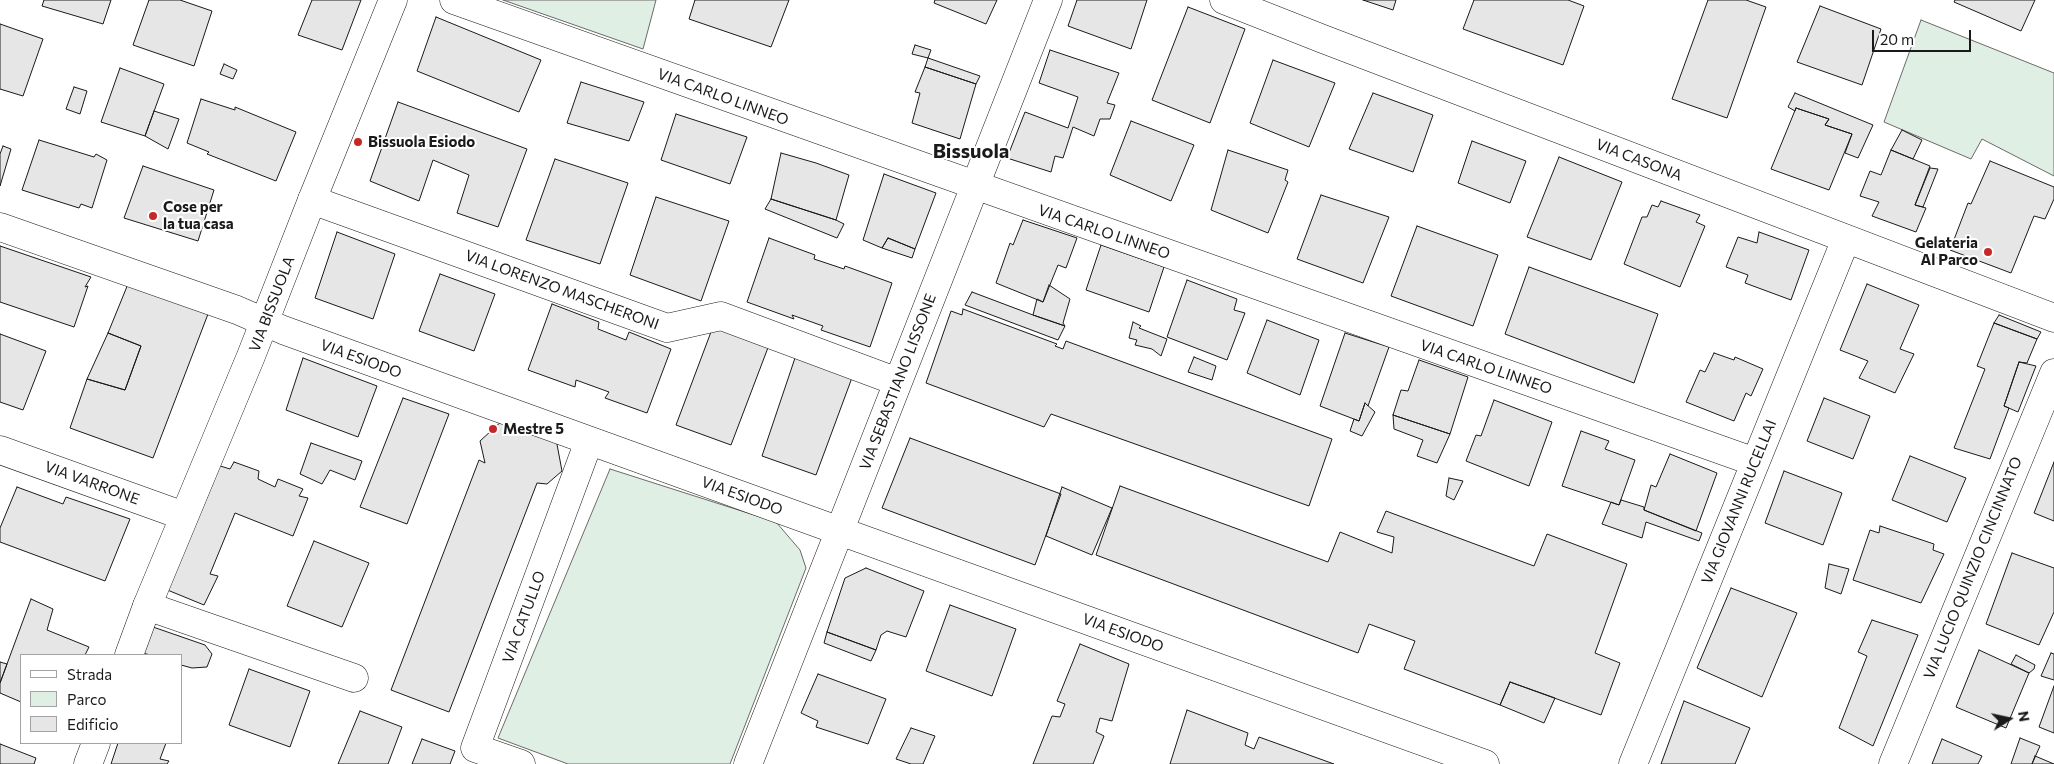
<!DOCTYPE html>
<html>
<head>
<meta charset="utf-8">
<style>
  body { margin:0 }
  #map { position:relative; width:2054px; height:764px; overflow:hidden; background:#fff; font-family:Commissioner,sans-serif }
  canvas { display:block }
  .legend { position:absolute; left:20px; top:654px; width:162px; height:90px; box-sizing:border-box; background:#fff; border:1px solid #a3a3a3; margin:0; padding:6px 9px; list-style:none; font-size:15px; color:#1a1a1a }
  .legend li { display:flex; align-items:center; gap:10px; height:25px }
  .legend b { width:25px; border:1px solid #a3a3a3 }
  .north { position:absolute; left:1984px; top:694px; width:50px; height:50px; -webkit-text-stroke:4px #fff; paint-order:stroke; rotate:80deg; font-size:14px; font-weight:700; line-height:20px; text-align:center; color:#1a1a1a }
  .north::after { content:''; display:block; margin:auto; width:18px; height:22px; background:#1a1a1a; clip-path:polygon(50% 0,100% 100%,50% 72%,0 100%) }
  .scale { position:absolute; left:1872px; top:30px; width:99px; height:22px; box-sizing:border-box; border:2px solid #1a1a1a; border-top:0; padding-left:6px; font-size:15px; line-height:18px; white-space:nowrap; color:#1a1a1a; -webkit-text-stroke:4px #fff; paint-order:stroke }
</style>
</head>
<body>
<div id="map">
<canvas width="2054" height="764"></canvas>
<ul class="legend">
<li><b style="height:6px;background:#fff"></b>Strada</li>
<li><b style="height:14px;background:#e0efe3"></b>Parco</li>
<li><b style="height:14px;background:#e6e6e6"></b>Edificio</li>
</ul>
<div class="north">N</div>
<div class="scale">20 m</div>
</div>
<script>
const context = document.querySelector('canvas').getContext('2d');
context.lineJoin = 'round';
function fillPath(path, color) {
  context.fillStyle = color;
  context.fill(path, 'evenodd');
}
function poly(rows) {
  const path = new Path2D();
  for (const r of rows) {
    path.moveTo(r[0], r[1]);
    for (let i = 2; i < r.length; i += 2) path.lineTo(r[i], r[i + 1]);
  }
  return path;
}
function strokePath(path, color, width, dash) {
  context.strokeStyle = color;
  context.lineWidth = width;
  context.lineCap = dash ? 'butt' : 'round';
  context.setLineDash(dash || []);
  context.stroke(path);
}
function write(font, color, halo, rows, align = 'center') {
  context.font = font + ' Commissioner,sans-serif';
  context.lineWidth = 4;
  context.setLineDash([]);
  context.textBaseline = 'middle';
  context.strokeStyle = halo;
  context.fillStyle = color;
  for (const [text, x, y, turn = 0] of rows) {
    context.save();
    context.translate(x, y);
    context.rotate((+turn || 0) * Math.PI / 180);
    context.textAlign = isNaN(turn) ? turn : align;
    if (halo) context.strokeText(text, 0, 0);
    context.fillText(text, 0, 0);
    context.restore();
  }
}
const green = poly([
  [503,0,656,0,643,49,503,0],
  [1921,20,2054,73,2054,176,1982,139,1971,159,1884,122,1921,20],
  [610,469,776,522,800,550,806,568,730,764,568,764,498,738,610,469]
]);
fillPath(green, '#e0efe3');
strokePath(green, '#6a6a6a', 1);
const building = poly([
  [44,0,111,0,103,24,42,6,44,0],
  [149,0,180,0,212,11,194,66,133,45,149,0],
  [312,0,361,0,342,50,298,35,312,0],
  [695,0,789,0,771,47,689,19,695,0],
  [935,0,997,0,986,24,934,3,935,0],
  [1077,0,1147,0,1131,49,1068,26,1077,0],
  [1363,0,1396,0,1393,10,1363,0],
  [1474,0,1568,0,1584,6,1563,65,1463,29,1474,0],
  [1708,0,1746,0,1766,7,1727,118,1672,99,1708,0],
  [1955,0,2035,0,2021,31,1954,2,1955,0],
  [1820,6,1881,29,1862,85,1797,62,1820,6],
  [1188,7,1245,29,1210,123,1152,100,1188,7],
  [436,17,541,60,519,112,417,71,436,17],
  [0,24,43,39,23,96,0,89,0,24],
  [915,45,931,50,928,58,912,54,915,45],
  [1050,50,1119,73,1107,103,1115,105,1110,119,1100,119,1094,136,1073,127,1063,158,1055,156,1051,172,1007,158,1025,112,1068,128,1078,97,1039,83,1050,50],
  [928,58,980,76,976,84,925,67,928,58],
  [1273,60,1335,83,1309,147,1250,123,1273,60],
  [224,64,237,70,233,79,220,74,224,64],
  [925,67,976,84,960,139,912,123,920,93,915,92,925,67],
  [120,68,164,84,145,136,101,122,120,68],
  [581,82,644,102,629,141,567,123,581,82],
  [74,87,87,91,80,114,66,109,74,87],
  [1373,93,1433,115,1413,172,1349,149,1373,93],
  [1795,93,1873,125,1858,158,1845,153,1852,134,1825,125,1829,119,1796,108,1795,111,1788,107,1795,93],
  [201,99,235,110,235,107,296,132,276,181,207,154,209,152,187,143,201,99],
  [398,102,527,149,498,227,457,213,469,175,433,160,419,201,370,181,398,102],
  [1796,108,1829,119,1825,125,1852,134,1829,190,1771,169,1796,108],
  [154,111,179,119,168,149,145,136,154,111],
  [676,114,747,137,730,184,661,160,676,114],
  [1131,121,1194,145,1171,201,1110,175,1131,121],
  [1902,130,1922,140,1913,159,1891,150,1902,130],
  [39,140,94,157,96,154,107,160,92,208,81,204,79,208,22,190,39,140],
  [1472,141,1526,161,1510,203,1458,183,1472,141],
  [3,146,11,149,0,186,0,154,3,146],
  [1228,150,1288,170,1285,180,1288,182,1268,233,1211,210,1228,150],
  [1891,150,1930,166,1915,205,1926,208,1916,232,1872,216,1879,202,1860,196,1870,171,1881,175,1891,150],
  [781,153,816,163,849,175,836,220,771,199,781,153],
  [1559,157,1622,182,1591,260,1527,237,1559,157],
  [555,159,628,183,600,264,526,240,555,159],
  [1990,161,2054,187,2054,199,2045,219,2034,216,2011,273,1950,250,1968,203,1971,204,1990,161],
  [143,166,214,190,198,241,124,218,143,166],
  [1930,168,1938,169,1923,207,1915,205,1930,168],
  [884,174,936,193,915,249,888,238,882,248,863,240,884,174],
  [1321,195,1389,217,1363,283,1297,259,1321,195],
  [656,197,729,221,701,301,630,275,656,197],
  [771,199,836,220,844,224,837,238,765,209,771,199],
  [1661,201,1700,215,1696,222,1705,226,1680,287,1624,264,1642,217,1647,217,1652,205,1658,207,1661,201],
  [1023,220,1077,238,1066,268,1058,265,1043,302,996,283,1010,243,1013,245,1023,220],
  [1417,226,1498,255,1473,326,1391,296,1417,226],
  [337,232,395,254,373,319,315,298,337,232],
  [1759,232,1809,250,1791,300,1745,283,1748,275,1726,267,1738,237,1757,243,1759,232],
  [769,238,815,255,814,259,844,269,845,266,892,283,870,347,821,330,823,326,792,315,794,319,747,302,769,238],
  [888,238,915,249,912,258,882,248,888,238],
  [1101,245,1164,267,1149,312,1086,290,1101,245],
  [0,246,91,277,85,287,88,286,74,327,0,302,0,246],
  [1529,267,1658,314,1634,383,1505,334,1529,267],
  [440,274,495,294,474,351,419,331,440,274],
  [1187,280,1237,299,1234,310,1245,313,1227,360,1167,337,1187,280],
  [128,284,208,314,153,458,70,428,87,379,125,390,141,346,108,333,128,284],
  [1867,284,1919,305,1900,349,1914,354,1895,393,1859,378,1868,361,1840,350,1867,284],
  [1049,285,1070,299,1063,323,1065,326,1033,315,1037,299,1043,302,1049,285],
  [972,292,1033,315,1065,326,1058,340,965,305,972,292],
  [552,304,599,322,598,329,626,340,629,332,671,349,647,413,605,398,609,392,576,380,575,387,528,370,552,304],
  [963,309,1057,344,1055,346,1063,349,1066,341,1332,439,1309,506,1051,414,1044,427,926,383,951,311,962,315,963,309],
  [1999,315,2041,332,2037,339,1994,323,1999,315],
  [1267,320,1319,340,1300,395,1247,373,1267,320],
  [1133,322,1141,326,1139,328,1167,339,1161,356,1152,349,1135,345,1137,340,1129,338,1133,322],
  [1994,323,2037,339,2027,363,2019,362,2004,406,2009,408,1990,459,1954,448,1985,369,1977,366,1994,323],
  [714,324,769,345,731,445,676,425,714,324],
  [108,333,141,346,125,390,87,379,108,333],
  [1345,333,1389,347,1368,406,1365,403,1359,421,1320,406,1345,333],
  [0,334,46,351,23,410,0,402,0,334],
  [1714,353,1734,360,1735,357,1763,369,1751,396,1746,393,1734,421,1686,402,1700,370,1705,372,1714,353],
  [796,355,853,375,816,475,762,456,796,355],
  [1194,357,1216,366,1212,380,1188,372,1194,357],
  [303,358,377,386,358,437,286,410,303,358],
  [1419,360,1468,377,1450,434,1393,415,1401,390,1408,391,1419,360],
  [2019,362,2036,366,2018,412,2004,406,2019,362],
  [403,398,449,414,407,524,360,507,403,398],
  [1824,398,1870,416,1853,459,1807,441,1824,398],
  [1494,400,1552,422,1529,486,1466,461,1476,435,1481,436,1494,400],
  [1365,403,1375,412,1362,436,1350,431,1354,419,1359,421,1365,403],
  [1393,415,1450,434,1437,463,1417,456,1423,440,1394,429,1393,415],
  [503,420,556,439,562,471,547,484,537,483,449,712,391,690,479,460,485,463,480,441,503,420],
  [1581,431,1609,441,1605,449,1635,460,1619,505,1562,486,1581,431],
  [910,438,1061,494,1035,565,882,508,910,438],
  [311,443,362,461,355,480,330,470,322,484,300,474,311,443],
  [1670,454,1717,473,1696,531,1644,510,1651,485,1656,487,1670,454],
  [1910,456,1966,478,1947,522,1892,500,1910,456],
  [234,462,259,471,258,479,275,487,278,479,303,489,299,496,308,498,293,536,235,513,210,574,218,576,204,605,165,589,217,465,230,469,234,462],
  [2054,462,2054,521,2034,513,2054,462],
  [1784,471,1842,493,1823,545,1765,523,1784,471],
  [1449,478,1463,481,1454,500,1446,496,1449,478],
  [1120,486,1328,562,1340,532,1392,553,1394,537,1377,532,1386,511,1534,566,1547,534,1627,564,1595,653,1620,663,1601,715,1510,682,1500,705,1404,669,1415,641,1369,624,1358,653,1096,555,1120,486],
  [17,487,63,504,66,497,130,519,105,581,0,542,0,528,17,487],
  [1062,487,1112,508,1092,555,1046,536,1062,487],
  [1621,500,1644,507,1644,510,1702,533,1699,541,1646,522,1642,538,1602,524,1611,502,1619,505,1621,500],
  [1880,526,1934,544,1933,550,1944,554,1921,603,1853,580,1870,530,1879,533,1880,526],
  [314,541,369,563,342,627,287,606,314,541],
  [2012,553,2054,568,2054,612,2039,645,1986,624,2012,553],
  [1829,564,1849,569,1841,594,1825,588,1829,564],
  [866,568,924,591,906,637,887,631,881,635,876,650,827,632,845,578,866,568],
  [1731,588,1797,613,1762,697,1697,668,1731,588],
  [31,599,53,609,47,630,89,647,85,655,21,655,21,702,0,693,0,683,31,599],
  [950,605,1016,629,992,696,926,671,950,605],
  [1872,620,1918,635,1873,746,1839,728,1867,656,1858,652,1872,620],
  [153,627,205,645,212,654,207,667,192,668,181,665,181,655,150,655,143,653,153,627],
  [827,632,876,650,871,661,824,643,827,632],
  [1080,644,1129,664,1112,721,1100,718,1096,732,1104,736,1093,764,1033,764,1052,716,1060,717,1065,704,1057,701,1080,644],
  [1979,650,2029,673,2006,728,1956,707,1979,650],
  [2051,653,2054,654,2054,680,2041,676,2051,653],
  [2016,655,2035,665,2034,669,2029,673,2011,664,2016,655],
  [0,662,7,664,0,683,0,662],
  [249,669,310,691,290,747,229,725,249,669],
  [818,674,886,699,868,744,816,727,818,721,801,713,818,674],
  [1510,682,1555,698,1544,723,1500,705,1510,682],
  [2054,686,2054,733,2039,727,2054,686],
  [1684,701,1750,728,1735,764,1661,764,1684,701],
  [1187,710,1248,733,1245,745,1254,749,1259,737,1334,764,1170,764,1187,710],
  [360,711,402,727,388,764,338,764,360,711],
  [911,728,935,736,923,764,911,764,896,759,911,728],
  [2020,738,2040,746,2032,764,2011,764,2020,738],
  [422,739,455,751,450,764,412,764,422,739],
  [1942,739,1982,756,1978,764,1932,764,1942,739],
  [118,743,166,743,160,759,169,761,167,764,111,764,118,743],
  [0,744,36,758,34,764,0,764,0,744],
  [2035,756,2054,764,2032,764,2035,756]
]);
fillPath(building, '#e6e6e6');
strokePath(building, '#1a1a1a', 1);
const minor = poly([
  [454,0,1755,462],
  [1224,0,1323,39,2054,318],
  [312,200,667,328,721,316,898,382],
  [0,227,237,310,283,330,1485,764],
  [0,450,184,516],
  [147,606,354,678],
  [521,764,475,748,589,441],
  [748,764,1048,0],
  [1633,764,1846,239],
  [1893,764,2054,373]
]);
const tertiary = poly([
  [129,655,147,606,251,356,312,200,393,0],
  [88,764,96,743]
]);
strokePath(minor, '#1a1a1a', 29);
strokePath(tertiary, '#1a1a1a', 29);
strokePath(minor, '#fff', 28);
strokePath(tertiary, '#fff', 28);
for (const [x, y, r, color] of [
  [358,142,5,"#c62828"],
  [153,216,5,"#c62828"],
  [1988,252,5,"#c62828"],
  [493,429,5,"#c62828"]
]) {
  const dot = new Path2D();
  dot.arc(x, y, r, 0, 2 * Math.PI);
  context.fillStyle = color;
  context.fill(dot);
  strokePath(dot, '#fff', 2);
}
write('15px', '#1a1a1a', '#fff', [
  ["VIA CARLO LINNEO",723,97,20],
  ["VIA CASONA",1639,160,21],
  ["VIA CARLO LINNEO",1104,232,19],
  ["VIA LORENZO MASCHERONI",562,290,20],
  ["VIA BISSUOLA",272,304,-69],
  ["VIA ESIODO",361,359,20],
  ["VIA CARLO LINNEO",1486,367,19],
  ["VIA SEBASTIANO LISSONE",898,382,-69],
  ["VIA VARRONE",92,483,20],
  ["VIA ESIODO",742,496,20],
  ["VIA GIOVANNI RUCELLAI",1739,502,-68],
  ["VIA LUCIO QUINZIO CINCINNATO",1973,568,-68],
  ["VIA CATULLO",524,617,-70],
  ["VIA ESIODO",1123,633,20]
]);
write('bold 15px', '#1a1a1a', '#fff', [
  ["Bissuola Esiodo",368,142],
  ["Cose per",163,207],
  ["la tua casa",163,224],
  ["Gelateria",1978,243,"right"],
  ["Al Parco",1978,260,"right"],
  ["Mestre 5",503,429]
], 'left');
write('bold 20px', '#1a1a1a', '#fff', [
  ["Bissuola",971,151]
]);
</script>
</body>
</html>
